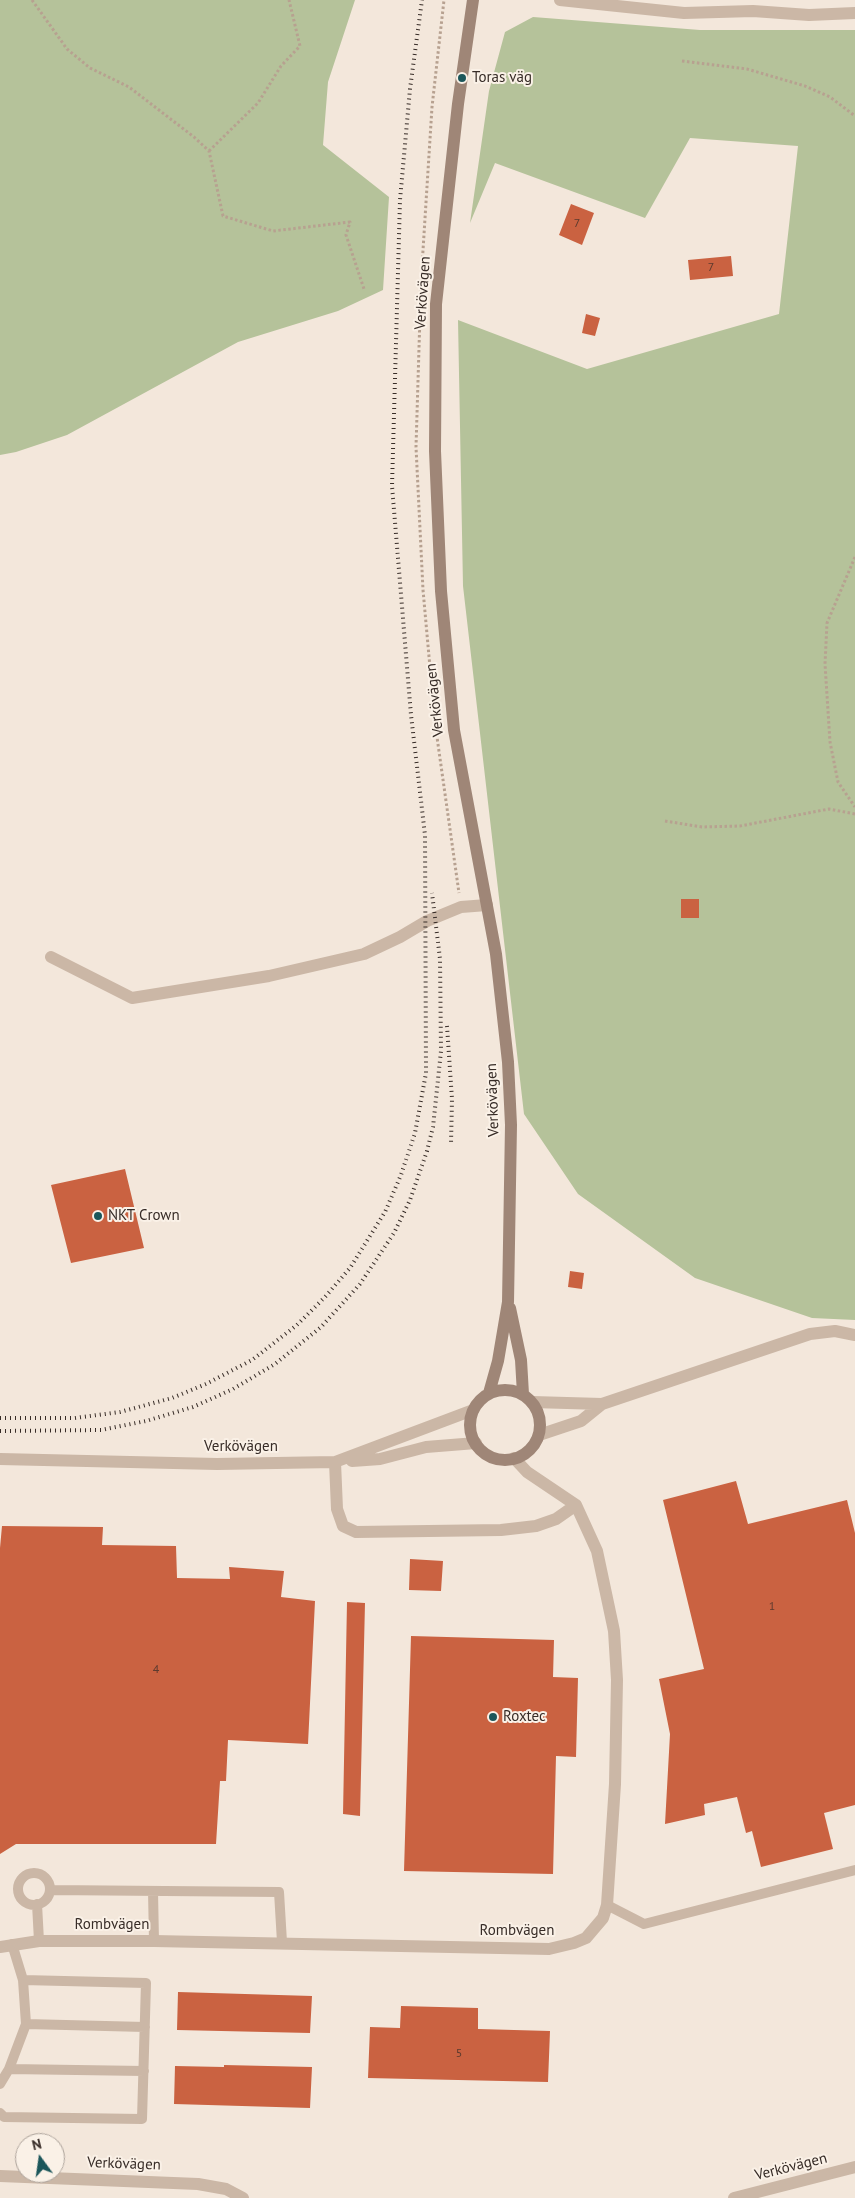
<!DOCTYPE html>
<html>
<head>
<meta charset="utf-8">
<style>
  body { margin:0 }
  #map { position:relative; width:855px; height:2198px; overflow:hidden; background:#f3e7db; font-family:"PT Sans",sans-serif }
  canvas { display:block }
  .north { position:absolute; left:15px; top:2133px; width:50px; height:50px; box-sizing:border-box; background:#faf1e7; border:1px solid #aca29a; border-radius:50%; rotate:346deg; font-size:14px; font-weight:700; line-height:20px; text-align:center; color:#372c27 }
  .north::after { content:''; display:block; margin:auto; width:18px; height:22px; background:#1b565a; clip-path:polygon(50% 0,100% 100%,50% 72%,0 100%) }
</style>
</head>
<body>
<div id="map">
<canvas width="855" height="2198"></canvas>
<div class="north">N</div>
</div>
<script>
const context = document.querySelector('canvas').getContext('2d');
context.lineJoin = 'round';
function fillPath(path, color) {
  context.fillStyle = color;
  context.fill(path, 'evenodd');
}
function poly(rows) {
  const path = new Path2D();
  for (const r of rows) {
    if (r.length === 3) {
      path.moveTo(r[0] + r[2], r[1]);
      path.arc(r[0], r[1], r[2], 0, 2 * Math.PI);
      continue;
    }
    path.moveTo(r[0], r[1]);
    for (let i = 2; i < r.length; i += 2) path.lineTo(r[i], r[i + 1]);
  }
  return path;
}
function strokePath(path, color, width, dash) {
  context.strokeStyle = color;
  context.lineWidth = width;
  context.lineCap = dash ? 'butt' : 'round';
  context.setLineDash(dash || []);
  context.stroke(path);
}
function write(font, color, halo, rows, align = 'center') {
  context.font = font + ' "PT Sans",sans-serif';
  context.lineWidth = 4;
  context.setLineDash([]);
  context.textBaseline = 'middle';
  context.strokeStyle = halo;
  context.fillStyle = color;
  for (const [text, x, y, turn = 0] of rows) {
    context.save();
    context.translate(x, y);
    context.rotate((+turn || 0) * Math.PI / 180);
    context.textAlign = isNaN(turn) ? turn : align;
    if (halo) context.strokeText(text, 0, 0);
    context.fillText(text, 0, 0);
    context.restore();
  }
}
fillPath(poly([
  [0,0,355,0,328,82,323,145,389,197,383,290,338,311,238,342,67,435,16,452,0,455],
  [533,17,700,30,855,30,855,1320,812,1318,695,1278,578,1194,524,1114,463,586,458,320,587,369,779,314,798,146,690,138,645,218,495,163,470,223,489,91,505,32]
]), '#b5c29a');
fillPath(poly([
  [571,204,594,213,582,245,559,235],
  [731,256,733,276,690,280,688,260],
  [586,314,600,318,595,336,582,333],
  [681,899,699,899,699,918,681,918],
  [125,1169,144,1248,71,1263,51,1185],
  [570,1271,584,1273,582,1289,568,1287],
  [736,1481,748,1524,847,1500,855,1533,855,1805,824,1813,833,1849,761,1867,752,1831,746,1833,737,1797,704,1804,705,1815,665,1824,670,1734,659,1679,704,1669,663,1500],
  [2,1526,103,1527,102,1545,176,1546,177,1578,230,1579,229,1567,284,1571,281,1597,315,1601,308,1744,228,1740,226,1781,220,1781,216,1844,16,1844,0,1854,0,1548],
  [410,1559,443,1561,441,1591,409,1590],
  [347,1602,365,1603,360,1816,343,1814],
  [411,1636,554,1640,553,1677,578,1678,576,1757,556,1756,553,1874,404,1871],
  [178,1992,312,1996,310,2033,177,2030],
  [401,2006,478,2008,478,2029,550,2031,548,2082,368,2078,370,2027,400,2028],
  [224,2065,312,2067,310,2108,174,2104,175,2066,224,2067]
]), '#ca6241');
strokePath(poly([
  [32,0,67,49,90,68,129,87,194,137,209,151,223,216,273,231,350,222,346,235,364,289],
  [682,61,747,69,805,86,830,97,855,116],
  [209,151,258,103,281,66,300,46,289,0],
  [420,298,432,107,444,0],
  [420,315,416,447,423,590,435,723,459,893],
  [855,557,827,623,825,664,830,742,838,782,855,807],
  [665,821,702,827,740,826,829,809,855,814]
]), '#b7a190', 3, [2.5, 2.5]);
strokePath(poly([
  [34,1889,16],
  [50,1890,279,1892,282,1942],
  [153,1891,154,1941],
  [37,1904,39,1941],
  [607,1905,644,1924,855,1870],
  [12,1944,23,1980],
  [9,2069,26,2024,145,2027],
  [0,2084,9,2069,144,2071],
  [0,2113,4,2117,142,2119,146,1983,23,1980,26,2024]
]), '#cbb7a6', 10);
strokePath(poly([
  [560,0,684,13,753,11,809,15,855,13],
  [51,957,132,998,269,976,364,954,400,937,427,921,461,907,487,905],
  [532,1402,602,1404],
  [539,1435,581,1421,602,1404,810,1334,835,1331,855,1335],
  [0,1459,217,1464,335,1462,473,1410],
  [352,1461,380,1459,426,1447,476,1443],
  [335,1462,337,1509,343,1526,356,1532,501,1530,536,1526,556,1519,576,1505],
  [0,1947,39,1941,154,1941,549,1949,574,1943,586,1938,603,1918,607,1905,615,1784,617,1680,614,1631,597,1551,576,1505,527,1472,514,1458],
  [0,2176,198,2184,226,2189,243,2198],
  [734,2198,855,2167]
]), '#cbb7a6', 12);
strokePath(poly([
  [473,0,458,104,436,304,435,451,441,591,454,730,496,954,508,1062,511,1125,508,1302,498,1361,489,1393],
  [510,1308,521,1360,523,1394],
  [505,1425,35]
]), '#9f8677', 12);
strokePath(poly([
  [447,1026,452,1099,451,1144],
  [0,1418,75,1418,120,1412,172,1398,206,1384,252,1360,297,1325,325,1297,350,1268,385,1212,401,1175,415,1133,426,1073,425,835,411,715,392,486,400,200,410,89,422,0],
  [0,1431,101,1430,146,1421,193,1407,233,1389,275,1364,321,1327,360,1284,394,1233,410,1200,427,1151,433,1127,441,1051,440,959,432,893]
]), '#372c27', 4, [1, 4]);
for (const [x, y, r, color] of [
  [462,78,5,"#1b565a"],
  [98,1216,5,"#1b565a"],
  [493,1717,5,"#1b565a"]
]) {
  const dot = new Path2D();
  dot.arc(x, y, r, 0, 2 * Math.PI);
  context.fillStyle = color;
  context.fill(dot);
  strokePath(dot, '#faf1e7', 2);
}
write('12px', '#5c3a2e', null, [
  ["7",577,224],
  ["7",711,268],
  ["1",772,1607],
  ["4",156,1670],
  ["5",459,2054]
]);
write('15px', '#372c27', '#faf1e7', [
  ["Toras väg",472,78],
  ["NKT Crown",108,1216],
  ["Roxtec",503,1717]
], 'left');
write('15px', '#372c27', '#faf1e7', [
  ["Verkövägen",423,293,-86],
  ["Verkövägen",435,700,-96],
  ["Verkövägen",493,1100,-92],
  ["Verkövägen",241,1447],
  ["Rombvägen",112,1925],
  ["Rombvägen",517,1931],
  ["Verkövägen",124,2164,2],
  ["Verkövägen",791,2167,-14]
]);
</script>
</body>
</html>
